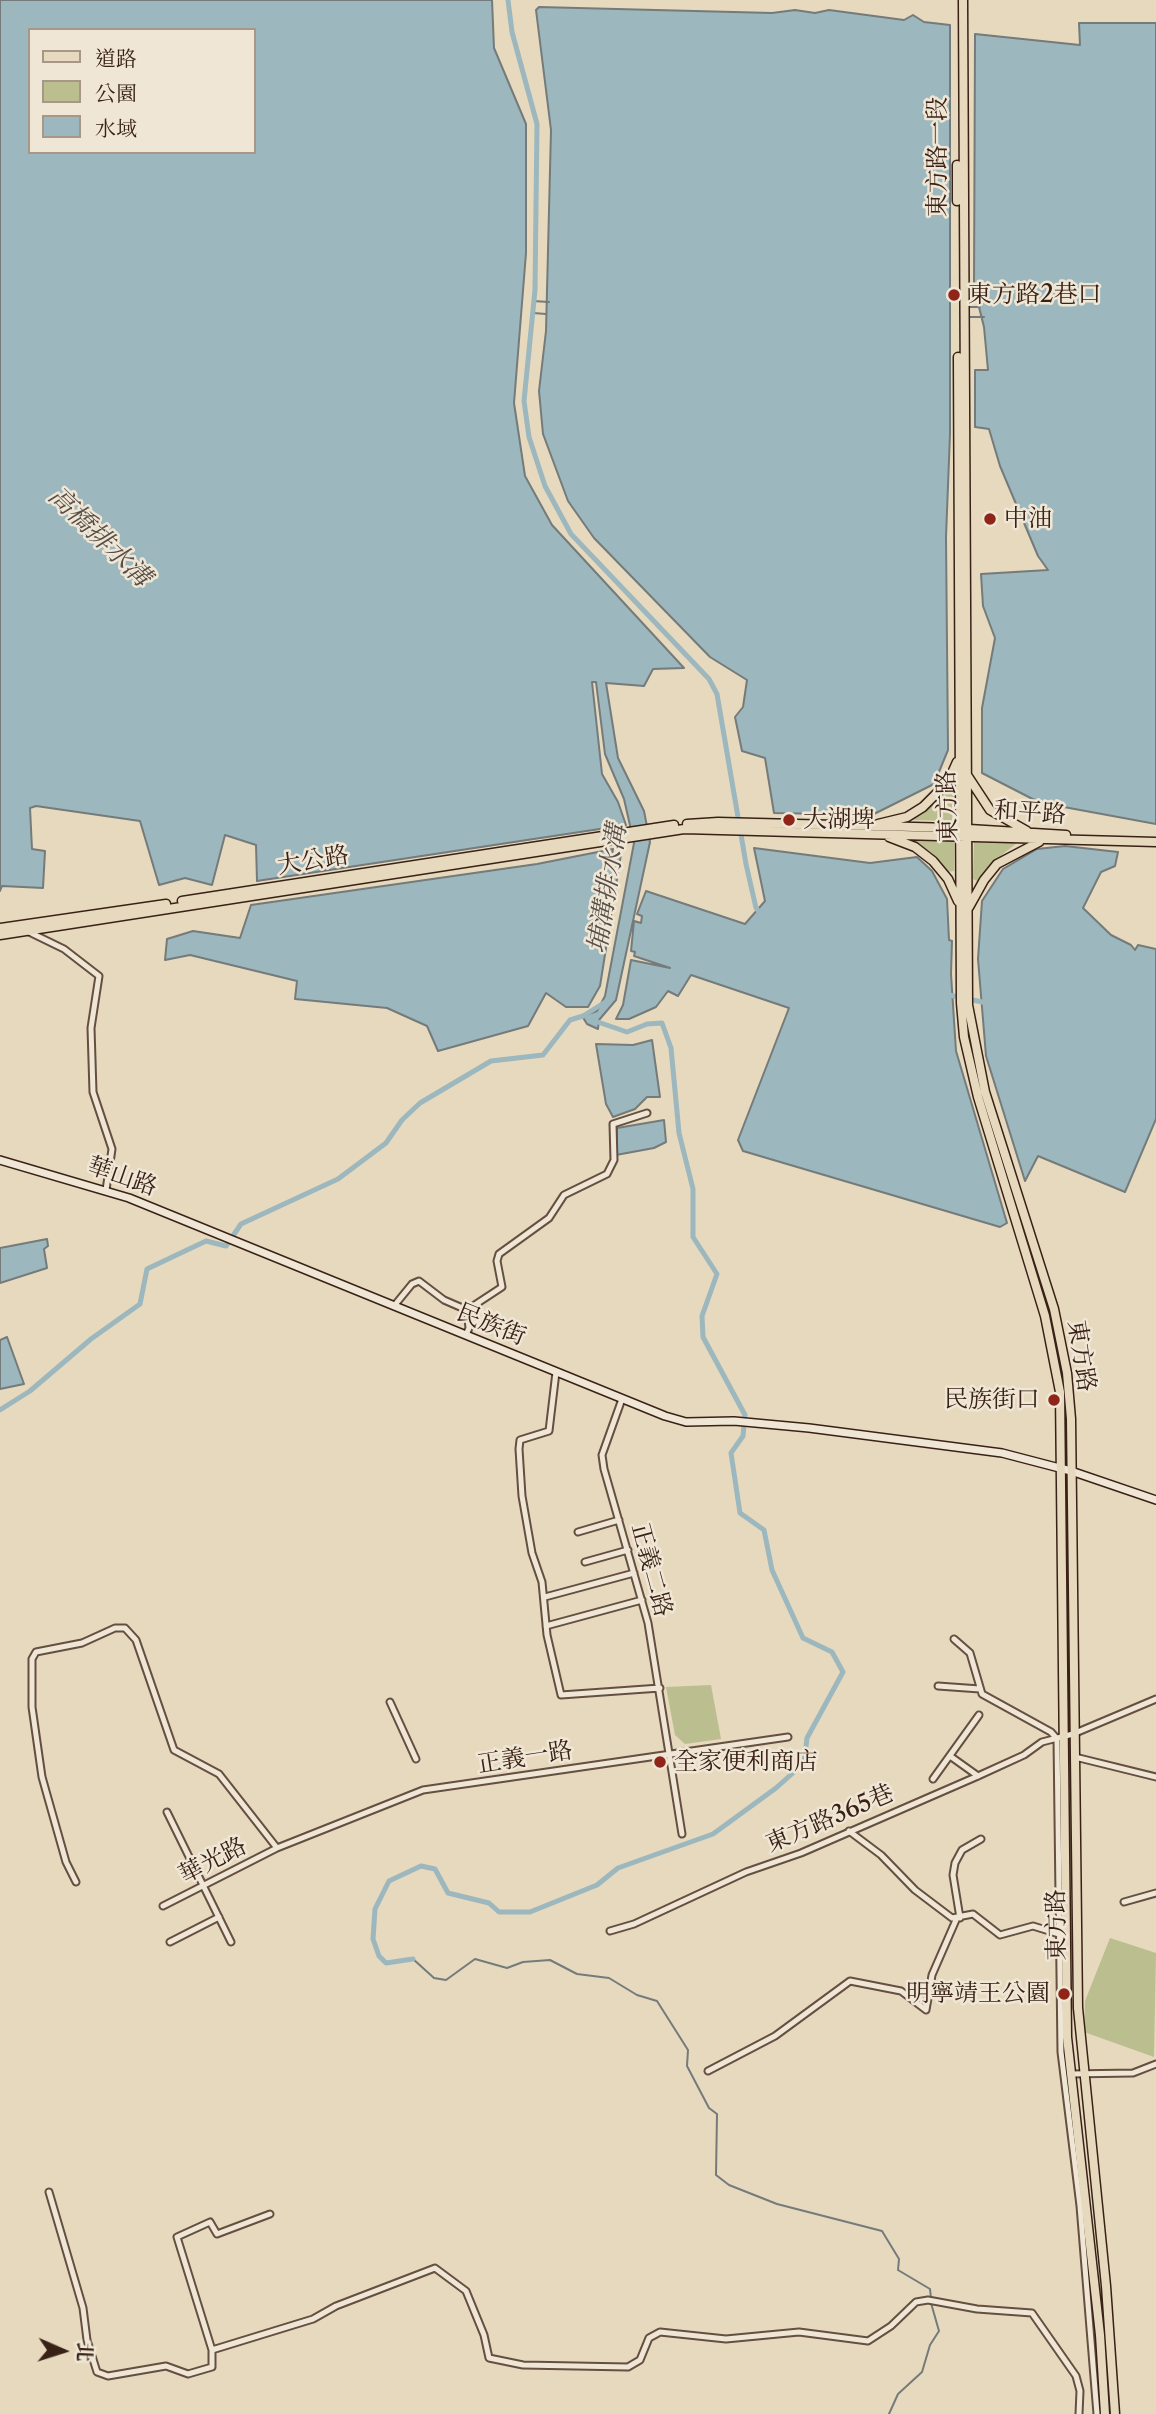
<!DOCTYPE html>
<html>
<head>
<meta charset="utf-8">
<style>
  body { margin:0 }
  #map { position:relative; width:1156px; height:2414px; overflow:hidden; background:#e6d9be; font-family:"Libre Caslon Text","Noto Serif TC",serif }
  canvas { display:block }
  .legend { position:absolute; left:28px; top:28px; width:228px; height:126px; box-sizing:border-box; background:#efe6d5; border:2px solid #a69789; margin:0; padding:9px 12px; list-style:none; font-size:21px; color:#392116 }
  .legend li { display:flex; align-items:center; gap:14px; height:35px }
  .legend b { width:35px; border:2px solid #a69789 }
  .north { position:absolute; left:28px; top:2316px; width:70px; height:70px; -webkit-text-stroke:5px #efe6d5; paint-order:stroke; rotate:93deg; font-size:19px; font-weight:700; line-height:28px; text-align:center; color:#392116 }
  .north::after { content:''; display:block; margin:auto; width:24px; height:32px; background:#392116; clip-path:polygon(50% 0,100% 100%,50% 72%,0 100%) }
</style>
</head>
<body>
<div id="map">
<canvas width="1156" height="2414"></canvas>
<ul class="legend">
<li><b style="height:9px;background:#e6d9be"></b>道路</li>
<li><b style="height:19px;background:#bbbe8e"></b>公園</li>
<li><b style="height:19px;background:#9cb7bd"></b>水域</li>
</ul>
<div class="north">北</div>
</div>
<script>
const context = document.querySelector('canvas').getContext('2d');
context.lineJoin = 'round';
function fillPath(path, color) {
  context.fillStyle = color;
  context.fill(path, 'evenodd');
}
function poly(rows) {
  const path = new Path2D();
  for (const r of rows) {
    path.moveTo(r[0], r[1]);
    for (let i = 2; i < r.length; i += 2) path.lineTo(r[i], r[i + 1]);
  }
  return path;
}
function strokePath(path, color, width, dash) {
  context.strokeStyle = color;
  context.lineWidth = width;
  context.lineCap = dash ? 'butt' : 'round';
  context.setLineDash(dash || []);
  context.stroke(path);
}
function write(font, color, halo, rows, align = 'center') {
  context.font = font + ' "Libre Caslon Text","Noto Serif TC",serif';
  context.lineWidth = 5;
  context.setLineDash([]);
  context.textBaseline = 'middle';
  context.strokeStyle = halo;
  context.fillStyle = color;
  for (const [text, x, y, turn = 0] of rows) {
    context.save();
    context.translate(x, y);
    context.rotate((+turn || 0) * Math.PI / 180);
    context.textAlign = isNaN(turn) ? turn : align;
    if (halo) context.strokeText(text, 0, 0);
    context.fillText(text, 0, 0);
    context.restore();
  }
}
fillPath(poly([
  [950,785,954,786,952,821,912,820,911,818],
  [916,837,954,838,954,871,947,872,932,853,916,842],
  [974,840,1018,842,993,862,979,882,973,879],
  [711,1685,721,1739,685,1744,675,1735,666,1687],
  [1110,1938,1156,1953,1154,2057,1084,2032,1085,2001]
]), '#bbbe8e');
const water = poly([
  [0,0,492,0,494,48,526,124,526,253,514,403,525,476,552,525,684,668,653,669,644,686,606,683,618,758,644,811,650,842,616,1000,599,1020,598,1029,587,1024,582,1016,597,1011,605,996,634,843,624,799,605,754,596,682,592,682,602,774,618,802,626,825,257,881,256,845,225,835,212,885,185,878,159,885,140,821,36,806,30,808,32,849,45,851,43,888,2,886,0,891,0,0],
  [30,30,254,30,254,152,30,152,30,30],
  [539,7,772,13,795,10,815,13,829,10,904,20,913,15,924,22,950,25,950,434,946,537,948,750,934,784,872,815,774,813,765,758,742,751,735,717,743,707,747,680,710,657,594,538,568,501,543,434,539,391,546,331,551,130,536,10,539,7],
  [1079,23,1156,23,1156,824,1053,805,1052,809,982,773,982,708,995,638,983,606,981,574,1048,570,1038,556,1000,466,989,429,975,427,975,370,988,370,984,327,974,287,975,34,1080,45,1079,23],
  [1065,846,1118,852,1115,866,1101,872,1083,908,1111,935,1131,945,1135,950,1138,945,1156,949,1156,1119,1125,1192,1038,1156,1025,1181,986,1056,978,959,982,901,1003,869,1037,849,1065,846],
  [754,848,870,863,917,857,932,871,947,899,949,940,952,941,951,974,956,1051,1007,1223,1000,1227,743,1151,738,1140,789,1008,691,975,678,996,668,991,656,1007,629,1019,616,1019,623,1005,631,960,670,968,634,956,635,952,631,951,634,921,641,923,642,916,637,914,646,891,745,924,765,901,754,848],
  [613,849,612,855,621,854,600,986,588,1007,566,1007,546,993,528,1026,438,1051,427,1026,387,1008,295,999,297,981,190,955,165,960,167,939,193,931,240,938,251,905,537,864,613,849],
  [652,1040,660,1097,647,1097,635,1109,613,1117,606,1104,596,1044,633,1045,652,1040],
  [664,1120,666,1142,654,1148,616,1155,617,1128,664,1120],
  [47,1239,48,1246,44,1249,47,1268,0,1283,0,1248,47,1239],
  [7,1337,24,1384,0,1389,0,1340,7,1337]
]);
fillPath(water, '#9cb7bd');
strokePath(water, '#747b7a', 2);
strokePath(poly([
  [533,301,549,302],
  [968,307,980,307],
  [533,313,546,314],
  [969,317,984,317],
  [413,1959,434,1978,446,1980,475,1959,507,1968,523,1962,550,1960,577,1974,609,1978,637,1995,657,2001,688,2050,687,2066,709,2108,717,2114,716,2175,729,2185,777,2204,882,2231,899,2259,898,2270,930,2289,931,2298],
  [889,2414,898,2394,922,2372,930,2345,939,2331,931,2303]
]), '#747b7a', 2);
strokePath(poly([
  [508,0,512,32,537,124,535,290,524,401,529,437,545,486,571,534,709,679,717,694,746,864,756,908,761,914],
  [949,995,987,1003],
  [0,1410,30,1391,91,1339,140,1304,147,1269,206,1241,226,1246,241,1224,338,1179,386,1143,402,1120,420,1103,491,1061,543,1055,570,1020,583,1016,607,1001],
  [413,1959,386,1963,379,1956,373,1939,375,1909,389,1881,421,1866,435,1869,448,1893,489,1903,499,1912,530,1912,597,1885,618,1868,713,1834,776,1788,804,1763,807,1738,843,1672,832,1652,803,1638,772,1570,764,1530,740,1513,731,1453,743,1436,745,1415,703,1337,702,1316,717,1274,693,1237,693,1189,679,1133,671,1048,662,1023,647,1024,627,1032,592,1020]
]), '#9cb7bd', 5);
const street = poly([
  [27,931,64,949,99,976,91,1028,93,1092,112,1149,106,1190],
  [394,1306,412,1284,419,1281,444,1300,467,1310],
  [466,1335,469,1328,467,1310,502,1287,497,1261,499,1254,549,1218,564,1195,607,1174,614,1160,613,1124,647,1113],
  [556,1372,549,1431,520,1440,519,1449,522,1496,532,1553,542,1582,547,1635,561,1695,660,1688],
  [622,1399,602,1455,604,1469,648,1623,682,1834],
  [578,1532,619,1520],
  [585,1562,628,1550],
  [545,1597,634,1573],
  [546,1626,642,1600],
  [954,1639,970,1653,982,1694,1051,1732,1057,1739,1061,2052,1080,2206,1097,2414],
  [938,1686,980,1689],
  [390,1702,416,1759],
  [950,1756,978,1776],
  [1075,1757,1156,1777],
  [933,1779,979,1715],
  [167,1812,231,1942],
  [849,1831,881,1855,915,1890,952,1918,973,1914,1000,1935,1033,1926,1059,1934],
  [76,1882,66,1862,42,1777,32,1707,32,1659,36,1652,82,1643,115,1628,125,1628,136,1640,174,1750,219,1774,277,1848],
  [1124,1902,1156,1893],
  [163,1906,277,1848,423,1790,788,1737],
  [960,1918,953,1875,955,1863,962,1850,981,1839],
  [610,1931,634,1924,746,1872,801,1853,978,1776,1024,1755,1042,1742,1073,1734,1156,1699],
  [170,1942,219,1917],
  [708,2071,775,2036,850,1981,901,1991,926,2010,932,1975,956,1920],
  [1070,2074,1133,2073,1156,2064],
  [49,2192,83,2308,87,2340,97,2372,108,2376,166,2366,188,2374,212,2367,212,2350,177,2237,210,2222,217,2234,270,2214],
  [212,2350,313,2319,336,2306,435,2268,466,2291,484,2335,489,2358,523,2365,628,2367,640,2360,649,2338,660,2332,726,2339,799,2332,868,2341,891,2326,916,2302,928,2300,977,2309,1032,2313,1076,2376,1080,2391,1079,2414]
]);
const secondary = poly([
  [0,1160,129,1198,665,1416,686,1422,734,1421,809,1428,1002,1453,1071,1471,1156,1500]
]);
const primary = poly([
  [963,0,968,1005,985,1092,1054,1309,1067,1373,1071,1419,1078,2008,1106,2286,1115,2414],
  [957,165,957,201],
  [958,357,961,1003,964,1037,978,1097,1045,1316,1060,1392,1067,2037,1100,2335,1105,2414],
  [967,775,990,810,1027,831],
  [687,824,718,822,953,828,1066,835],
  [878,824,907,817,923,807,948,782,957,762],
  [889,837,915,847,933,861,948,879,958,901],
  [182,901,674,825],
  [969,907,984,880,997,864,1039,842],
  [0,928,166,904],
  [0,935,684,829,1156,842]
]);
strokePath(street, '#644f40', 9);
strokePath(secondary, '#392116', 10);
strokePath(primary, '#392116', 11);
strokePath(street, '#efe6d5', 5);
strokePath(secondary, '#efe6d5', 7);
strokePath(primary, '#e6d9be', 8);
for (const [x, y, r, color] of [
  [954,295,7,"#8f2418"],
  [990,519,7,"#8f2418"],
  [789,820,7,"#8f2418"],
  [1054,1400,7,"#8f2418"],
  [660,1762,7,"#8f2418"],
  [1064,1994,7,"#8f2418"]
]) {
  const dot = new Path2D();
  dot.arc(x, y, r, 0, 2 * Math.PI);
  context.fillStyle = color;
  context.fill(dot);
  strokePath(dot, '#efe6d5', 2.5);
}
write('24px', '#392116', '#efe6d5', [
  ["東方路一段",938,157,-90],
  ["東方路",948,806,-92],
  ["和平路",1030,813,4],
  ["大公路",313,861,-9],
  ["華山路",122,1177,19],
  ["民族街",491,1325,22],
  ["東方路",1081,1356,81],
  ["正義二路",651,1570,75],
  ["正義一路",525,1758,-9],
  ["東方路365巷",830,1819,-23],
  ["華光路",213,1861,-27],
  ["東方路",1057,1925,-91]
]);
write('24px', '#392116', '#efe6d5', [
  ["東方路2巷口",968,295],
  ["中油",1004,519],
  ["大湖埤",803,820],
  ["民族街口",1040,1400,"right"],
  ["全家便利商店",674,1762],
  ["明寧靖王公園",1050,1994,"right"]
], 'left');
write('italic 26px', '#574e48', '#efe6d5', [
  ["高橋排水溝",99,537,44],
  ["埔溝排水溝",608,889,-81]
]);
</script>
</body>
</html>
